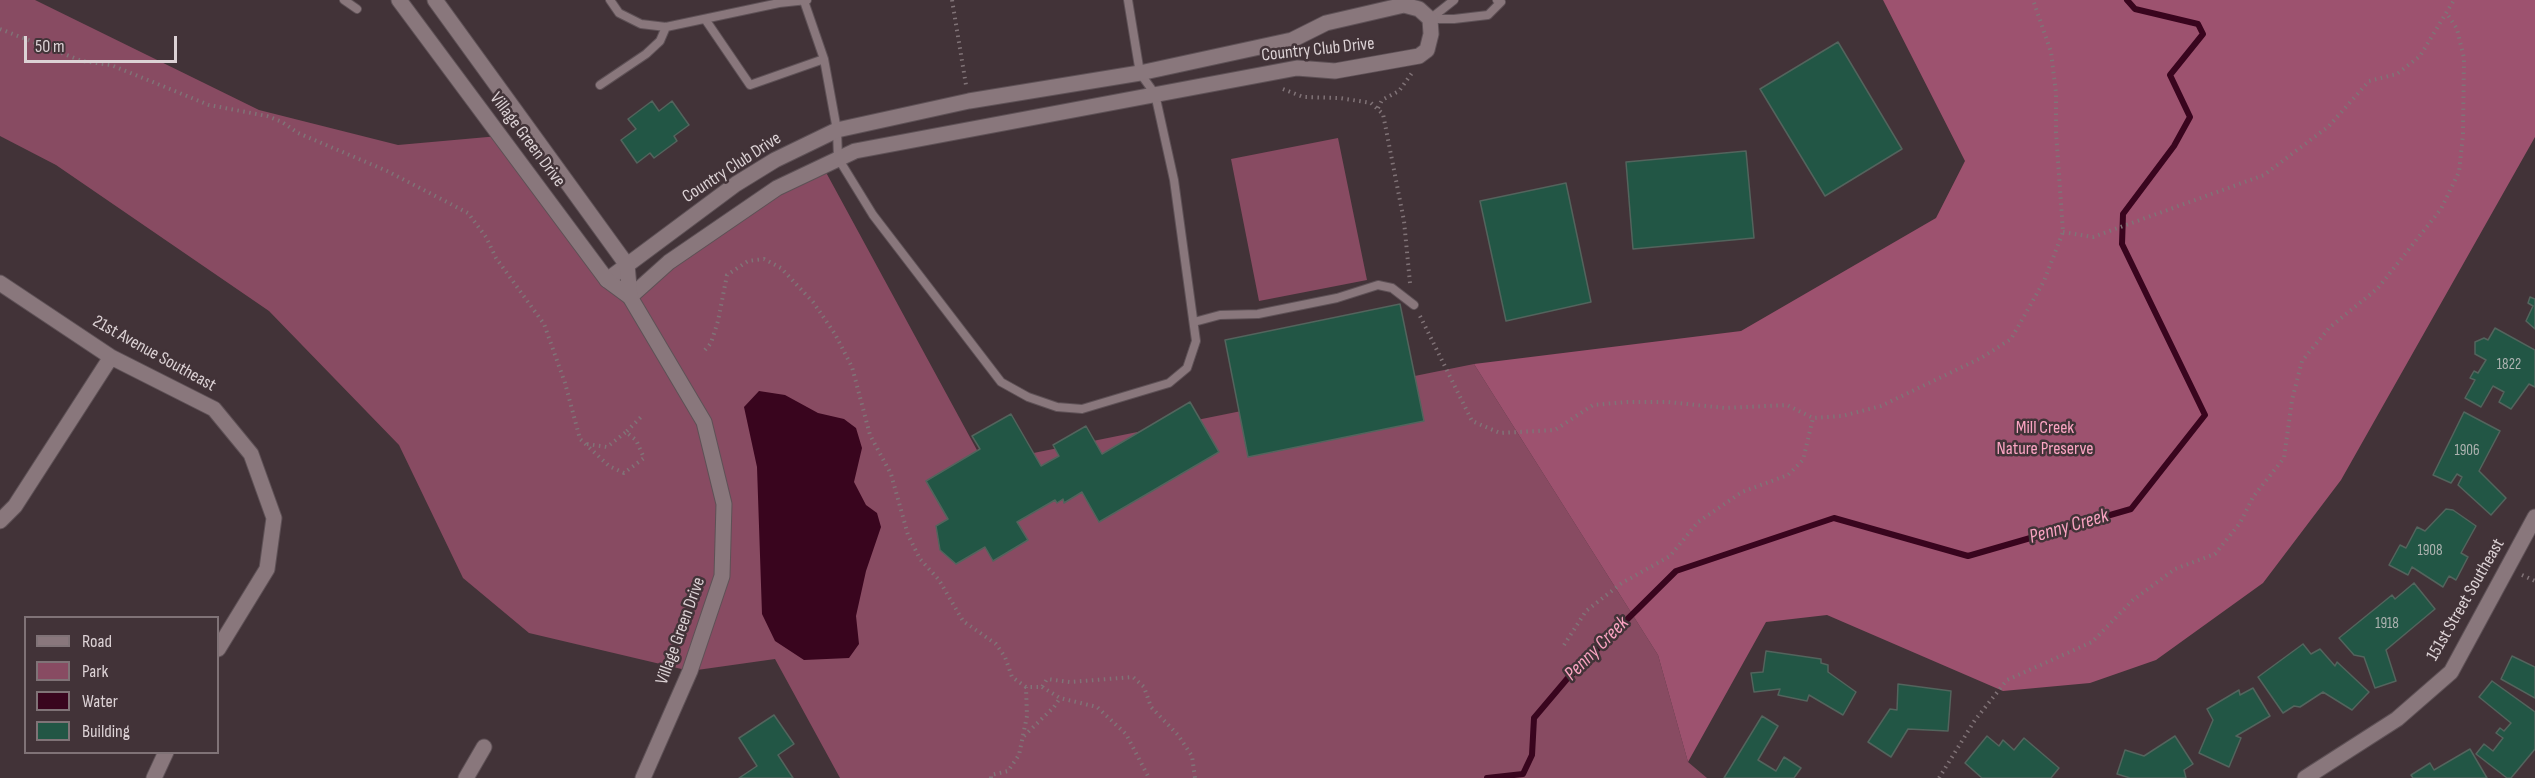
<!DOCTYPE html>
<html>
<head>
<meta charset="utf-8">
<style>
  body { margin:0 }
  #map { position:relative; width:2535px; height:778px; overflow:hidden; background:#423338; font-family:"Sofia Sans Condensed",sans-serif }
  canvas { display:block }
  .legend { position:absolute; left:24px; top:616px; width:195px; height:138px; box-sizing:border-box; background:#423338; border:2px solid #807377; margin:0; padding:8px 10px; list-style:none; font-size:18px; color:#dcd2d5 }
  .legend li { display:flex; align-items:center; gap:12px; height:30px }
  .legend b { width:30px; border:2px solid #807377 }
  .scale { position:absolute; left:24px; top:36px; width:153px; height:27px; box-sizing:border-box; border:3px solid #dcd2d5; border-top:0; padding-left:8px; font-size:18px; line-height:21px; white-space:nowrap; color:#dcd2d5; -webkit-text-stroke:4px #423338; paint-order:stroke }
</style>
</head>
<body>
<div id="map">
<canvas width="2535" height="778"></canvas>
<ul class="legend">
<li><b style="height:8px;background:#89777c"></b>Road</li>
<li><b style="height:16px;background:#884b62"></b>Park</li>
<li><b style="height:16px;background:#39051e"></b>Water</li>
<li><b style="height:16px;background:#225645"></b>Building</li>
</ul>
<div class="scale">50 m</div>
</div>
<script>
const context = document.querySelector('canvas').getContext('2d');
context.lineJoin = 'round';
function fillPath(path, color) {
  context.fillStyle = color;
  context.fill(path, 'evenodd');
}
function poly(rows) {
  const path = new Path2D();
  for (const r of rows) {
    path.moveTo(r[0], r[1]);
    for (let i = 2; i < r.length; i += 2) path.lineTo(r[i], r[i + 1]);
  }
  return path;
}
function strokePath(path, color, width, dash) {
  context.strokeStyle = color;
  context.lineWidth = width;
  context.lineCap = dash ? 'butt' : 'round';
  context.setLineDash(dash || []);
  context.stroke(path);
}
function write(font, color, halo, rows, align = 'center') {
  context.font = font + ' "Sofia Sans Condensed",sans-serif';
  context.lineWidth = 5;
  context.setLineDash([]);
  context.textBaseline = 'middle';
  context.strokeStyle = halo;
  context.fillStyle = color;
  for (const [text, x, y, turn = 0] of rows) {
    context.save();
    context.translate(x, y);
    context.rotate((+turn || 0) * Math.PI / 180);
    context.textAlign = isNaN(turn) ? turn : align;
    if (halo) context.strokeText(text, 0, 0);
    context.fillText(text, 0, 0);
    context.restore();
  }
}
fillPath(poly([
  [0,0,35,0,259,110,398,145,499,136,630,297,822,165,984,463,1474,364,1658,655,1688,762,1707,778,840,778,775,659,690,671,529,633,463,578,399,445,269,311,56,165,0,136],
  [1338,138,1367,280,1259,301,1231,159]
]), '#884b62');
fillPath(poly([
  [1883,0,2535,0,2535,137,2341,480,2263,583,2156,660,2090,683,2003,691,1827,615,1766,622,1688,762,1658,655,1474,364,1741,331,1936,218,1965,161]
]), '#9d526f');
fillPath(poly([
  [759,391,785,395,818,413,844,419,856,428,862,448,854,482,866,505,877,513,881,527,866,571,856,616,859,644,849,658,804,660,775,641,762,614,757,467,744,407]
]), '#39051e');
strokePath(poly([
  [1487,778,1523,774,1532,755,1534,718,1567,679,1676,571,1834,518,1968,556,2131,509,2205,415,2122,244,2123,214,2174,146,2190,117,2170,75,2203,34,2198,24,2135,9,2127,0]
]), '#39051e', 6);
const building = poly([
  [1838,42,1902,149,1825,196,1760,89,1838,42],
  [652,101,659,111,672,101,689,125,674,136,677,141,654,158,650,153,637,163,621,140,636,129,628,119,652,101],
  [1746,151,1754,238,1633,249,1626,162,1746,151],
  [1566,183,1591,302,1506,321,1480,201,1566,183],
  [2530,297,2535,299,2535,329,2526,321,2533,306,2528,303,2530,297],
  [1400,304,1424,421,1248,457,1225,340,1400,304],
  [2495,328,2535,350,2535,387,2529,384,2511,409,2499,402,2504,392,2493,386,2481,407,2465,398,2475,380,2470,378,2474,371,2478,373,2486,360,2475,354,2475,342,2484,338,2488,340,2495,328],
  [1190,402,1219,452,1099,522,1082,492,1064,503,1063,499,1057,503,1055,500,1017,522,1028,540,993,561,985,547,956,564,940,550,936,526,948,519,926,481,980,449,972,436,1011,414,1041,466,1059,456,1053,445,1086,426,1102,454,1190,402],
  [2464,412,2500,431,2479,471,2506,498,2491,515,2458,485,2462,477,2457,474,2451,483,2433,475,2464,412],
  [2446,509,2453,510,2476,526,2461,553,2468,557,2456,580,2449,576,2443,587,2412,567,2408,575,2389,565,2400,545,2406,548,2417,527,2425,531,2446,509],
  [2414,583,2435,609,2386,650,2396,681,2375,688,2364,657,2354,655,2339,638,2392,595,2395,599,2414,583],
  [2303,644,2311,654,2320,649,2335,666,2337,662,2369,692,2352,710,2323,692,2300,707,2294,706,2283,713,2258,677,2303,644],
  [1766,651,1821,659,1821,663,1828,665,1828,672,1856,692,1843,715,1809,695,1807,701,1778,695,1780,689,1754,692,1751,673,1763,672,1766,651],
  [2512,656,2535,667,2535,698,2501,679,2512,656],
  [2492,681,2535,712,2535,749,2511,778,2507,778,2476,754,2484,744,2493,751,2503,738,2496,733,2500,728,2504,731,2511,723,2479,697,2492,681],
  [1898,684,1951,691,1948,731,1908,729,1891,757,1868,742,1890,709,1897,710,1898,684],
  [2253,688,2270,716,2236,736,2241,738,2229,767,2199,753,2213,720,2207,709,2239,690,2240,695,2253,688],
  [774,715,794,744,778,755,793,778,739,778,757,766,739,738,774,715],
  [1762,716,1778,726,1758,760,1776,771,1784,757,1801,768,1794,778,1724,778,1762,716],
  [1987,736,1999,746,2003,740,2014,750,2024,738,2059,768,2051,778,1982,778,1965,763,1987,736],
  [2175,736,2193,764,2184,770,2186,778,2130,778,2117,774,2125,750,2144,756,2175,736],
  [2470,749,2487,778,2413,778,2411,775,2430,763,2434,770,2470,749]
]);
fillPath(building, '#225645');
strokePath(building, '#53645d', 1.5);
const service = poly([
  [344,0,357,9],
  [610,0,619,13,641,24,666,27,779,3,807,0],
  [804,1,824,59,837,130,838,158,873,215,1001,382,1028,397,1057,407,1082,409,1169,383,1187,368,1196,341,1174,180,1155,94,1140,73,1128,0],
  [705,19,750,85,824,59],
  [1430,19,1454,19,1488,15,1501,2,1497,0],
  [1430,19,1454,0],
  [600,85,646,54,660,41,666,27],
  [1194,322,1220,315,1258,314,1337,298,1378,285,1392,288,1414,305]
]);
const minor = poly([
  [607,280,736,184,775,160,837,130,969,101,1140,73,1292,40,1326,23,1404,5,1419,9,1430,19,1431,34,1427,50,1419,56,1335,71,1297,68,855,151,777,188,669,262,630,297],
  [0,283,111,357,214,409,251,454,274,518,267,569,218,649],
  [0,521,15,506,111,357],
  [154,778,166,752],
  [466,778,484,747],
  [2305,778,2397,719,2451,672,2535,517]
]);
const tertiary = poly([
  [399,0,607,280,630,297,704,422,724,504,722,576,690,671,643,778],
  [435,0,627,265,630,297]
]);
strokePath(service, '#5e5156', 10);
strokePath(minor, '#5e5156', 17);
strokePath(tertiary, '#5e5156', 17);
strokePath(poly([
  [952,0,966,85],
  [0,29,82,61,111,65,209,105,267,116,282,122,298,133,387,171,468,213,486,237,496,258,544,324,565,383,580,439,609,466,624,473,644,458,636,440,626,432,643,415],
  [1283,89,1303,97,1340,98,1371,103,1383,114,1404,221,1410,283],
  [1378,108,1382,100,1399,91,1412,73],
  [2063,232,2093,237,2264,175,2329,126,2369,81,2397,74,2420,56,2454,0],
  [1420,316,1472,421,1500,433,1555,430,1593,405,1627,402,1668,402,1725,408,1787,405,1813,418,1842,416,1881,406,1981,358,2011,339,2044,281,2063,232,2056,132,2056,93,2051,52,2033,0],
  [705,350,711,343,718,321,727,275,748,261,764,259,781,268,813,302,835,334,852,367,870,435,891,474,908,535,920,559,939,580,963,621,996,644,1005,657,1012,677,1026,687,1042,687,1047,679,1070,682,1133,677,1144,687,1151,707,1178,735,1192,756,1195,778],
  [587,444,607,447,626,432],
  [2522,575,2535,581],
  [1564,645,1586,611,1622,583,1670,556,1698,522,1742,492,1788,475,1803,460,1813,418],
  [1042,687,1060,698,1097,707,1126,734,1149,778],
  [1024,736,1054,707,1060,698],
  [991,778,991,775,1008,771,1019,755,1027,716,1026,687],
  [1939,778,1975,720,2007,680,2092,642,2133,600,2175,569,2215,554,2240,523,2253,497,2284,458,2292,400,2302,361,2329,328,2378,288,2441,209,2459,172,2463,135,2464,58,2457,29,2446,12]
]), '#807377', 4, [1.5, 4.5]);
strokePath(service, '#89777c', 8);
strokePath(minor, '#89777c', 15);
strokePath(tertiary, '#89777c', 15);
write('15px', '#aeb3b1', null, [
  ["1822",2509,365],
  ["1906",2467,451],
  ["1908",2430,551],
  ["1918",2387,624]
]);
write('18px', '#dcd2d5', '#423338', [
  ["Country Club Drive",1318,50,-6],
  ["Village Green Drive",527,140,53],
  ["Country Club Drive",732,168,-33],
  ["21st Avenue Southeast",154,354,29],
  ["151st Street Southeast",2466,600,-60],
  ["Village Green Drive",681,631,-70]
]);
write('18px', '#fba5c3', '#423338', [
  ["Mill Creek",2045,428],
  ["Nature Preserve",2045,449]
]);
write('italic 20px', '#f9a3c1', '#423338', [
  ["Penny Creek",2069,527,-16],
  ["Penny Creek",1597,649,-45]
]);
</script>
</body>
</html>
